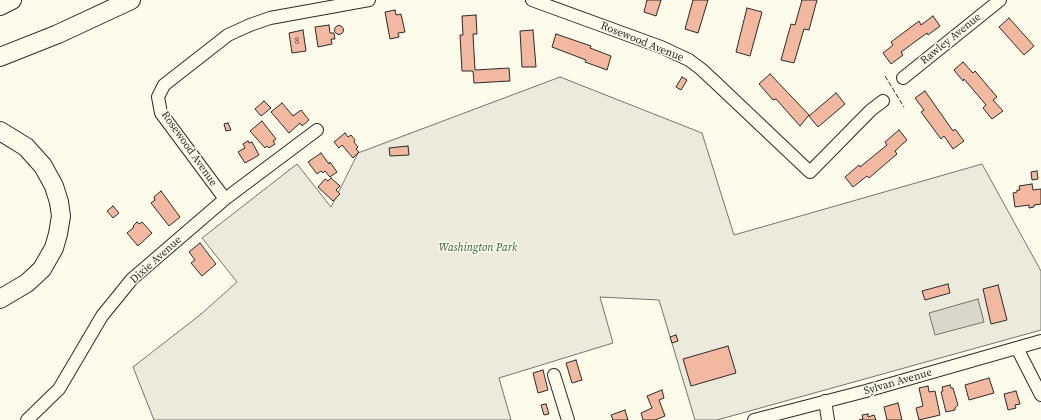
<!DOCTYPE html>
<html>
<head>
<meta charset="utf-8">
<style>
  body { margin:0 }
  canvas { display:block; background:#fdfbea }
</style>
</head>
<body>
<canvas width="1041" height="420"></canvas>
<script>
const context = document.querySelector('canvas').getContext('2d');
context.lineJoin = 'round';
function fillPath(path, color) {
  context.fillStyle = color;
  context.fill(path, 'evenodd');
}
function poly(rows) {
  const path = new Path2D();
  for (const r of rows) {
    if (r.length === 3) {
      path.moveTo(r[0] + r[2], r[1]);
      path.arc(r[0], r[1], r[2], 0, 2 * Math.PI);
      continue;
    }
    path.moveTo(r[0], r[1]);
    for (let i = 2; i < r.length; i += 2) path.lineTo(r[i], r[i + 1]);
  }
  return path;
}
function strokePath(path, color, width, dash) {
  context.strokeStyle = color;
  context.lineWidth = width;
  context.lineCap = dash ? 'butt' : 'round';
  context.setLineDash(dash || []);
  context.stroke(path);
}
function write(font, color, halo, rows, align = 'center') {
  context.font = font + ' "Source Serif 4",serif';
  context.lineWidth = 3;
  context.setLineDash([]);
  context.textBaseline = 'middle';
  context.strokeStyle = halo;
  context.fillStyle = color;
  for (const [text, x, y, turn = 0] of rows) {
    context.save();
    context.translate(x, y);
    context.rotate((+turn || 0) * Math.PI / 180);
    context.textAlign = isNaN(turn) ? turn : align;
    if (halo) context.strokeText(text, 0, 0);
    context.fillText(text, 0, 0);
    context.restore();
  }
}
const green = poly([
  [560,77,702,133,734,235,982,164,1041,271,1041,330,717,420,695,420,659,300,600,297,613,343,499,378,511,420,154,420,133,367,200,315,237,282,202,238,297,164,331,207,358,153,560,77]
]);
fillPath(green, '#ecebdb');
strokePath(green, '#74746e', 1);
const water = poly([
  [978,299,984,322,935,335,929,313,978,299]
]);
fillPath(water, '#d8d7c9');
strokePath(water, '#74746e', 1);
const building = poly([
  [647,0,661,0,656,16,644,12,647,0],
  [693,0,708,0,698,33,685,29,693,0],
  [802,0,817,0,809,30,804,29,794,63,781,60,791,24,795,25,802,0],
  [747,8,762,12,750,56,736,52,747,8],
  [395,10,396,15,401,14,405,32,398,33,399,37,390,39,385,12,395,10],
  [476,15,477,34,473,34,475,70,509,68,510,81,474,83,473,71,462,71,460,35,463,35,462,16,476,15],
  [933,16,940,26,928,35,927,33,901,52,903,55,891,64,883,53,893,45,891,42,919,21,921,25,933,16],
  [1009,18,1034,46,1024,55,999,27,1009,18],
  [329,25,330,33,334,33,335,39,331,39,332,44,318,47,315,27,329,25],
  [339,30,4.5],
  [303,30,306,51,292,53,289,33,303,30],
  [533,30,536,67,522,67,520,31,533,30],
  [556,34,591,46,590,48,611,56,607,70,585,62,586,60,552,47,556,34],
  [963,62,973,73,975,71,997,97,993,100,1003,111,992,119,983,108,986,105,964,79,963,81,954,70,963,62],
  [770,74,809,115,800,126,776,99,773,100,759,84,770,74],
  [682,77,687,80,681,90,676,87,682,77],
  [925,91,953,131,955,129,964,141,953,149,944,136,941,139,921,112,924,110,915,98,925,91],
  [836,93,845,104,818,127,809,116,836,93],
  [264,101,271,108,261,116,255,109,264,101],
  [282,103,293,116,301,110,309,120,302,126,300,123,289,133,271,112,282,103],
  [262,121,276,139,273,141,275,144,269,148,267,146,265,148,250,131,262,121],
  [228,123,231,130,226,131,224,124,228,123],
  [899,130,907,140,895,151,897,154,869,178,867,176,853,187,845,177,859,165,860,167,887,145,885,142,899,130],
  [345,133,348,137,351,135,355,140,354,142,358,147,356,149,359,152,353,158,342,145,339,148,334,142,345,133],
  [248,141,249,143,252,142,259,155,245,163,238,152,245,148,243,144,248,141],
  [408,146,409,155,390,156,389,148,408,146],
  [321,153,329,164,330,162,337,172,330,177,325,171,323,173,321,171,317,174,308,162,321,153],
  [1037,171,1038,179,1032,180,1031,172,1037,171],
  [331,178,340,186,336,190,340,194,333,201,318,187,325,179,328,181,331,178],
  [1032,184,1033,190,1041,189,1041,204,1034,205,1034,207,1029,208,1029,205,1015,207,1013,193,1017,192,1017,190,1020,190,1019,186,1032,184],
  [161,191,180,217,169,226,151,203,155,200,154,197,161,191],
  [113,206,119,213,113,218,107,211,113,206],
  [137,222,139,224,142,222,152,233,138,246,127,233,134,227,133,226,137,222],
  [200,243,216,264,202,276,191,263,195,260,189,252,200,243],
  [948,284,950,293,925,300,922,291,948,284],
  [998,285,1007,320,991,324,983,289,998,285],
  [676,335,678,341,672,343,670,337,676,335],
  [728,346,736,373,691,386,683,359,728,346],
  [576,360,582,380,572,383,566,363,576,360],
  [543,370,548,390,538,393,533,373,543,370],
  [989,378,994,393,969,400,965,385,989,378],
  [950,385,951,388,953,388,958,405,955,408,955,410,946,412,941,392,943,391,942,387,950,385],
  [928,386,929,392,935,391,940,415,919,420,916,408,923,406,919,388,928,386],
  [662,390,664,398,659,400,665,416,655,420,643,420,641,413,652,408,647,396,662,390],
  [1016,391,1020,404,1015,405,1016,408,1008,410,1004,394,1016,391],
  [898,403,902,420,887,420,884,407,898,403],
  [546,404,549,414,544,415,541,405,546,404],
  [625,410,628,420,613,420,611,415,625,410],
  [868,414,868,417,874,415,876,420,859,420,863,419,862,415,868,414]
]);
fillPath(building, '#f2b8a0');
strokePath(building, '#2b2b2b', 1);
const minor = poly([
  [532,0,661,47,689,60,701,69,715,82,810,172,871,110,883,101],
  [903,78,1000,0],
  [225,199,161,113,158,97,164,85,228,35,250,25,270,18,369,0],
  [1017,348,1041,395],
  [554,375,568,420],
  [825,401,828,420],
  [27,420,59,389,102,316,132,279,225,199,317,130],
  [754,420,866,391,1041,341]
]);
const highway = poly([
  [0,6,12,0],
  [0,57,58,34,131,0],
  [0,131,26,147,43,166,54,186,59,202,61,216,58,234,54,248,42,269,27,283,0,299]
]);
strokePath(minor, '#2b2b2b', 14);
strokePath(highway, '#2b2b2b', 20);
strokePath(minor, '#fdfbea', 12);
strokePath(highway, '#fdfbea', 18);
strokePath(poly([
  [885,76,904,107]
]), '#2b2b2b', 1, [5, 2]);
write('9px', '#5d4e48', null, [
  ["8",297,42]
]);
write('11px', '#2b2b2b', '#fdfbea', [
  ["Rawley Avenue",951,39,-39],
  ["Rosewood Avenue",642,42,22],
  ["Rosewood Avenue",189,149,55],
  ["Dixie Avenue",156,260,-42],
  ["Sylvan Avenue",898,382,-16]
]);
write('italic 11px', '#34623c', '#fdfbea', [
  ["Washington Park",478,248]
]);
</script>
</body>
</html>
